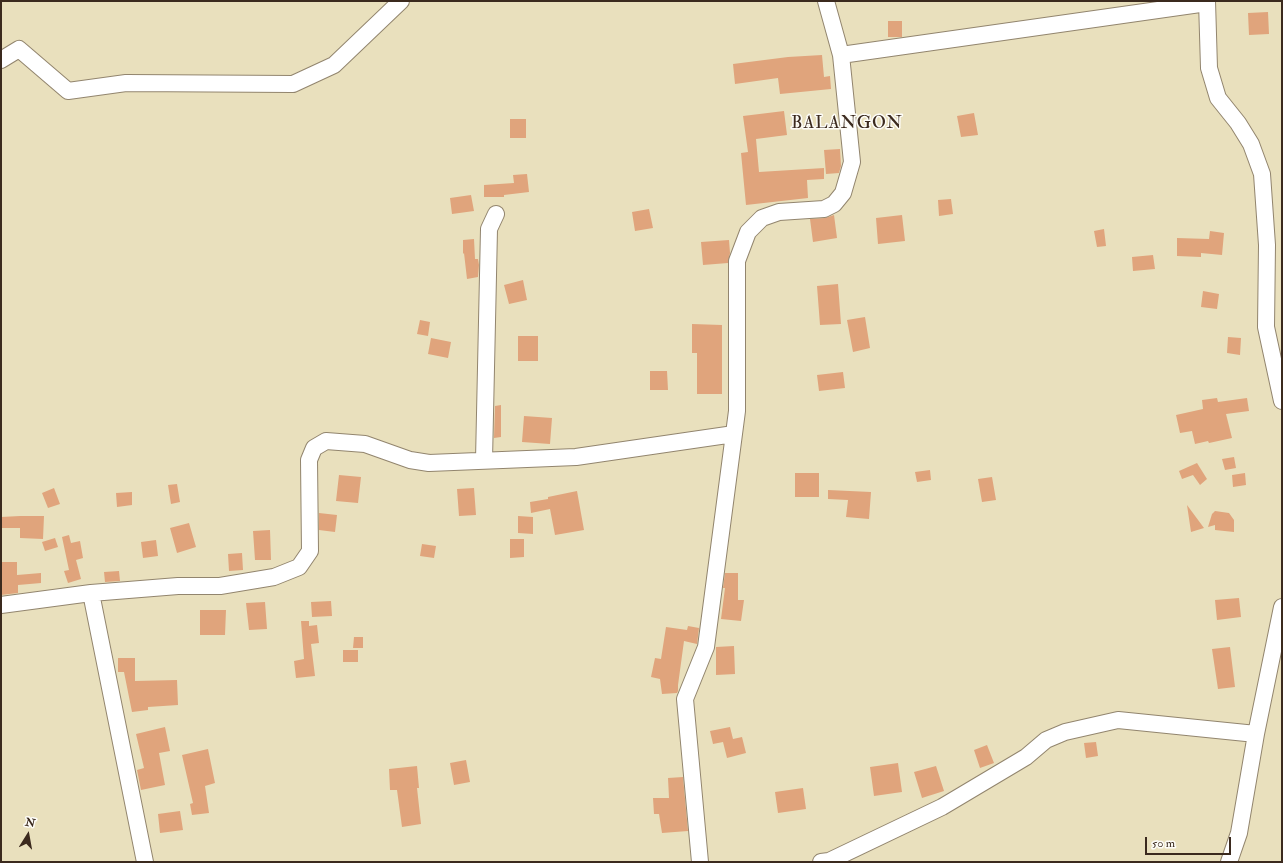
<!DOCTYPE html>
<html>
<head>
<meta charset="utf-8">
<style>
  body { margin:0 }
  #map { position:relative; width:1283px; height:863px; overflow:hidden; background:#e9e0bd; font-family:"IM FELL Double Pica",serif }
  canvas { display:block }
  .frame { position:absolute; inset:0; border:2px solid #3b2a1e; pointer-events:none }
  .north { position:absolute; left:8px; top:815px; width:40px; height:40px; -webkit-text-stroke:3px #fdfcf7; paint-order:stroke; rotate:11deg; font-size:11px; font-weight:700; line-height:16px; text-align:center; color:#3b2a1e }
  .north::after { content:''; display:block; margin:auto; width:14px; height:18px; background:#3b2a1e; clip-path:polygon(50% 0,100% 100%,50% 72%,0 100%) }
  .scale { position:absolute; left:1145px; top:837px; width:86px; height:18px; box-sizing:border-box; border:2px solid #3b2a1e; border-top:0; padding-left:5px; font-size:12px; line-height:14px; white-space:nowrap; color:#3b2a1e; -webkit-text-stroke:3px #fdfcf7; paint-order:stroke }
</style>
</head>
<body>
<div id="map">
<canvas width="1283" height="863"></canvas>
<div class="frame"></div>
<div class="north">N</div>
<div class="scale">50 m</div>
</div>
<script>
const context = document.querySelector('canvas').getContext('2d');
context.lineJoin = 'round';
function fillPath(path, color) {
  context.fillStyle = color;
  context.fill(path, 'evenodd');
}
function poly(rows) {
  const path = new Path2D();
  for (const r of rows) {
    path.moveTo(r[0], r[1]);
    for (let i = 2; i < r.length; i += 2) path.lineTo(r[i], r[i + 1]);
  }
  return path;
}
function strokePath(path, color, width, dash) {
  context.strokeStyle = color;
  context.lineWidth = width;
  context.lineCap = dash ? 'butt' : 'round';
  context.setLineDash(dash || []);
  context.stroke(path);
}
function write(font, color, halo, rows, align = 'center') {
  context.font = font + ' "IM FELL Double Pica",serif';
  context.lineWidth = 3;
  context.setLineDash([]);
  context.textBaseline = 'middle';
  context.strokeStyle = halo;
  context.fillStyle = color;
  for (const [text, x, y, turn = 0] of rows) {
    context.save();
    context.translate(x, y);
    context.rotate((+turn || 0) * Math.PI / 180);
    context.textAlign = isNaN(turn) ? turn : align;
    if (halo) context.strokeText(text, 0, 0);
    context.fillText(text, 0, 0);
    context.restore();
  }
}
fillPath(poly([
  [1268,12,1269,34,1249,35,1248,13],
  [888,21,902,21,902,37,888,37],
  [822,55,824,77,830,76,831,89,780,94,778,78,735,84,733,64,788,57],
  [784,111,787,135,756,139,759,172,824,168,824,179,807,180,808,198,746,205,741,153,748,152,743,116],
  [974,113,978,135,961,137,957,116],
  [510,119,526,119,526,138,510,138],
  [840,149,841,166,839,173,826,174,824,150],
  [527,174,529,192,504,195,504,197,484,197,484,185,514,183,513,175],
  [471,195,474,211,452,214,450,198],
  [951,199,953,214,939,216,938,200],
  [649,209,653,228,635,231,632,212],
  [834,215,837,238,813,242,810,219,825,218],
  [902,215,905,241,878,244,876,218],
  [1104,229,1106,246,1097,247,1094,231],
  [1210,231,1224,233,1222,255,1201,253,1201,257,1177,256,1177,238,1209,239],
  [474,239,475,259,478,259,479,265,478,277,467,279,464,253,463,254,463,240],
  [729,240,730,253,728,263,703,265,701,242],
  [1153,255,1155,269,1133,271,1132,257],
  [523,280,527,300,509,304,504,285],
  [838,284,841,324,820,325,817,286],
  [1203,291,1219,294,1217,309,1201,307],
  [865,317,870,348,853,352,847,320],
  [420,320,430,322,428,336,417,334],
  [692,324,722,325,722,394,697,394,697,353,692,353],
  [518,336,538,336,538,361,518,361],
  [1228,337,1241,338,1240,355,1227,353],
  [431,338,451,342,448,358,428,354],
  [650,371,667,371,668,390,650,390],
  [843,372,845,388,819,391,817,375],
  [1217,398,1218,402,1247,398,1249,411,1226,414,1232,438,1209,443,1208,441,1195,444,1192,431,1180,433,1176,415,1203,409,1202,400],
  [501,405,501,437,494,438,495,406],
  [524,416,552,418,550,444,522,442],
  [1234,457,1236,468,1225,470,1222,459],
  [1197,463,1207,479,1200,485,1193,475,1182,479,1179,471],
  [930,470,931,480,917,482,915,472],
  [795,473,819,473,819,497,795,497],
  [1245,473,1246,485,1233,487,1232,475],
  [339,475,361,477,358,503,336,501],
  [992,477,996,500,982,502,978,479],
  [177,484,180,502,171,504,168,485],
  [54,488,60,504,48,508,42,493],
  [474,488,476,515,459,516,457,489],
  [828,490,871,492,869,519,846,517,848,500,828,499],
  [577,491,584,530,555,535,550,509,531,513,530,502,548,499,548,497],
  [132,492,132,505,117,507,116,493],
  [1187,505,1204,528,1191,532],
  [1215,511,1229,513,1234,520,1234,532,1215,530,1215,525,1208,527,1212,514],
  [319,513,337,515,335,532,319,530],
  [20,516,44,516,43,539,20,538,20,528,1,528,1,517],
  [518,516,533,517,533,534,518,533],
  [189,523,196,547,177,553,170,528],
  [270,530,271,560,255,560,253,531],
  [69,535,71,543,80,541,83,558,76,560,81,579,68,583,64,571,69,570,62,537],
  [55,538,58,547,45,551,42,542],
  [510,539,524,539,524,557,510,558],
  [156,540,158,556,143,558,141,542],
  [422,544,436,546,434,558,420,556],
  [242,553,243,570,229,571,228,554],
  [1,562,17,562,17,575,41,573,41,583,18,585,18,593,1,595],
  [119,571,120,581,105,582,104,572],
  [725,573,738,573,738,600,744,600,741,621,721,619,725,588,723,588],
  [1239,598,1241,617,1217,620,1215,600],
  [331,601,332,616,312,617,311,602],
  [265,602,267,629,249,630,246,603],
  [200,610,226,610,225,635,200,635],
  [301,621,309,621,309,626,317,625,319,643,311,644,315,676,296,678,294,661,304,659],
  [688,626,699,628,697,644,684,641,678,685,678,691,677,693,662,694,660,679,651,677,655,658,661,659,666,627,687,630],
  [354,637,363,637,363,648,353,648],
  [734,646,735,674,716,675,716,647],
  [1230,647,1235,687,1218,689,1212,649],
  [343,650,358,650,358,662,343,662],
  [118,658,135,658,135,681,177,680,178,705,148,707,148,710,132,712,124,672,118,672],
  [165,727,170,751,159,753,165,785,141,790,137,770,144,768,136,734],
  [730,727,733,739,742,737,746,753,727,758,723,742,713,744,710,731],
  [1096,742,1098,756,1086,758,1084,743],
  [987,745,994,763,980,768,974,750],
  [208,749,215,783,205,786,209,813,192,815,190,804,193,803,182,755],
  [466,760,470,782,454,785,450,763],
  [898,763,902,792,874,796,870,767],
  [417,766,419,788,417,788,421,824,402,827,397,790,390,790,389,769],
  [936,766,944,791,922,798,914,772],
  [683,777,688,831,662,833,659,814,654,814,653,798,669,798,668,778],
  [803,788,806,809,778,813,775,792],
  [180,811,183,830,160,833,158,814]
]), '#e0a47c');
const minor = poly([
  [1207,1,1209,68,1218,98,1238,123,1251,144,1262,174,1267,245,1266,327,1282,401],
  [841,55,1207,3],
  [1,60,19,49,68,91,126,83,293,84,334,65,401,1],
  [484,460,489,229,496,214],
  [91,593,178,586,220,586,274,577,299,567,310,551,309,460,314,448,326,441,365,444,410,460,429,463,576,457,734,434],
  [1,605,91,593,145,862],
  [700,862,685,699,706,647,737,411,737,261,748,232,762,218,779,212,824,209,834,204,843,193,852,162,841,55,826,1],
  [821,862,829,861,942,807,1026,757,1046,740,1065,732,1118,720,1256,734],
  [1229,862,1239,833,1256,734,1282,607]
]);
strokePath(minor, '#92856e', 18);
strokePath(minor, '#fff', 16);
context.letterSpacing = '1px';
write('17px', '#3b2a1e', '#fdfcf7', [
  ["BALANGON",847,124]
]);
context.letterSpacing = '0px';
</script>
</body>
</html>
